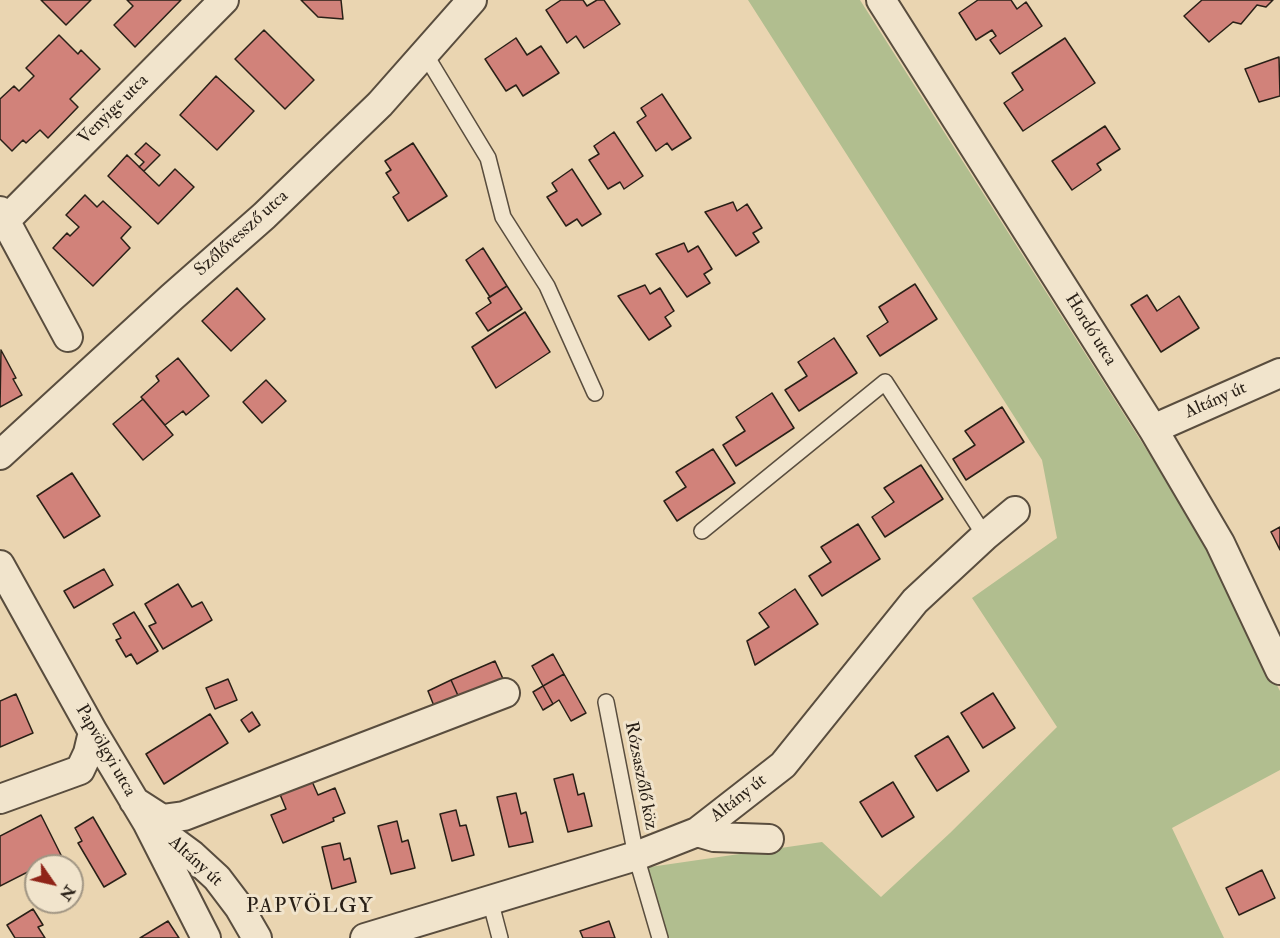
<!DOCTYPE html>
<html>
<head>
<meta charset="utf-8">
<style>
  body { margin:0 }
  #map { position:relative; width:1280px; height:938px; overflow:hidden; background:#ead5b1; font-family:"IM FELL Double Pica",serif }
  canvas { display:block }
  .north { position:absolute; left:24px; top:854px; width:60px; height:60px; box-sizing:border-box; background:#f1e4cc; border:2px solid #a19684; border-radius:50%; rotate:124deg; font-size:16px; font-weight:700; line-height:24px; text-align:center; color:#292017 }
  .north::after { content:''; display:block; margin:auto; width:21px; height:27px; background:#8f2418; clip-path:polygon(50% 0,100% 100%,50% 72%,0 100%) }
</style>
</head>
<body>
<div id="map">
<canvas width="1280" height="938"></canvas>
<div class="north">N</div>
</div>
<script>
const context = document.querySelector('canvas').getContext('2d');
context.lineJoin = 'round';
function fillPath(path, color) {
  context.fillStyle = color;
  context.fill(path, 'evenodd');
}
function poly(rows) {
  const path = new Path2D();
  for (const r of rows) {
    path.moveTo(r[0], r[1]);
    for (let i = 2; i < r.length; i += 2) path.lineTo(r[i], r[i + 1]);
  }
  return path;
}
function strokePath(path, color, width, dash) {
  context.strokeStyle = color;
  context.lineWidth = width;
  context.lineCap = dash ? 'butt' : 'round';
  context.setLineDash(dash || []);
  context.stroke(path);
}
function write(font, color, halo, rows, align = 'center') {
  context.font = font + ' "IM FELL Double Pica",serif';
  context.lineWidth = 6;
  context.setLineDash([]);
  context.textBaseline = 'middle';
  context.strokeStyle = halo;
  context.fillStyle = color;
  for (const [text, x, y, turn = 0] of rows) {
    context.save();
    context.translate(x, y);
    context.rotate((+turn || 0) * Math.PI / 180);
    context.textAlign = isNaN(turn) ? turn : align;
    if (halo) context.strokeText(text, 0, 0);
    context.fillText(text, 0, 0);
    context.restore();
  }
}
fillPath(poly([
  [748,0,860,0,1192,521,1280,691,1280,770,1172,828,1224,938,659,938,643,868,822,842,881,897,950,833,1057,727,972,598,1057,538,1042,460]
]), '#b1be8f');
const building = poly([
  [41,0,91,0,66,25,41,0],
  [127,0,181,0,135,47,114,25,133,6,127,0],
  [301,0,341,0,343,19,318,17,301,0],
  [561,0,583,0,587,6,597,0,604,0,620,24,584,48,576,36,567,43,546,10,561,0],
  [978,0,1011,0,1017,9,1026,2,1042,26,1000,54,990,40,996,36,992,30,976,40,959,13,978,0],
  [1202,0,1273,0,1266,7,1257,5,1241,24,1233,22,1209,42,1184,16,1202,0],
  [264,30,314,80,285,109,235,59,264,30],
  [59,35,78,54,81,50,100,69,70,99,78,107,48,138,40,130,26,143,23,140,12,151,0,139,0,99,14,86,19,91,34,76,26,68,59,35],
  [516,38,527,55,541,46,559,73,523,96,516,85,506,91,485,59,516,38],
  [1065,38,1095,83,1023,131,1004,103,1023,90,1012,73,1065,38],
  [1279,57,1280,96,1259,102,1245,69,1279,57],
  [216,76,254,111,217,150,180,115,216,76],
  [662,94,691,138,672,150,667,143,656,151,637,122,646,116,641,108,662,94],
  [1105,126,1120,149,1097,164,1101,170,1072,190,1052,161,1105,126],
  [614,132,643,176,624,189,620,182,608,189,589,160,599,154,594,146,614,132],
  [146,143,160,155,144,171,139,167,144,162,135,154,146,143],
  [413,143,447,196,408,221,393,197,399,193,386,173,391,170,385,161,413,143],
  [127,155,159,186,175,169,194,187,158,224,108,176,127,155],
  [572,169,601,214,582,226,577,219,566,226,547,197,557,191,552,183,572,169],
  [85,195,97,207,103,201,131,227,121,238,130,248,93,286,53,248,67,233,70,236,79,227,66,215,85,195],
  [733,202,737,211,747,204,762,228,753,233,759,242,736,256,705,212,733,202],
  [684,243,688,252,698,246,712,269,704,274,710,283,687,297,656,254,684,243],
  [483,248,507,286,490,297,466,260,483,248],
  [915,284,937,319,880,356,867,336,888,322,879,307,915,284],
  [645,285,650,294,660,288,674,311,665,317,671,326,649,340,618,296,645,285],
  [507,286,522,309,488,331,476,313,491,303,488,298,507,286],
  [237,288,265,319,231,351,202,321,237,288],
  [1147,295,1157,311,1179,296,1199,328,1161,352,1131,305,1147,295],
  [525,312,550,352,496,388,472,347,525,312],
  [834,338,857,373,799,411,785,390,807,376,798,362,834,338],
  [1,350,16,378,13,379,22,395,0,407,1,350],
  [178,358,209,396,186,415,183,411,165,425,141,397,159,381,156,376,178,358],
  [266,380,286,401,262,423,243,402,266,380],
  [772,393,794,428,736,466,723,445,745,431,736,417,772,393],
  [143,399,173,435,143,460,113,424,143,399],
  [1002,407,1024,442,966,480,953,459,975,445,965,431,1002,407],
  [713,449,735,483,677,521,664,501,686,487,676,472,713,449],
  [921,465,943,499,885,537,872,517,894,502,884,488,921,465],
  [72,473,100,516,64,538,37,496,72,473],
  [858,524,880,559,822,596,809,576,831,562,821,547,858,524],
  [1280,527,1280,550,1271,532,1280,527],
  [104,569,113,585,74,608,64,591,104,569],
  [178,584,192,607,202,602,212,620,163,649,149,626,156,623,145,604,178,584],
  [795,589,818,624,755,665,747,641,769,627,759,613,795,589],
  [134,612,158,651,137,664,131,654,126,657,116,640,121,638,113,624,134,612],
  [553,654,564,674,543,686,532,666,553,654],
  [495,661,504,681,460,700,451,680,495,661],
  [564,674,586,713,571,721,559,700,553,704,543,686,564,674],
  [228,679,237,700,215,709,206,688,228,679],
  [451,680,460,700,436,711,428,691,451,680],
  [543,686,553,704,543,710,533,692,543,686],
  [993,693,1015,728,983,748,961,713,993,693],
  [16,694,33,733,0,747,0,701,16,694],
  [252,712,260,725,249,732,241,720,252,712],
  [210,714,228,743,164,784,146,754,210,714],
  [948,736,969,771,937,791,915,756,948,736],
  [573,774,578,795,584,793,592,826,568,832,554,779,573,774],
  [311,779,318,795,335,788,345,813,333,818,334,821,283,843,271,815,286,809,279,792,311,779],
  [893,782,914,817,882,837,860,802,893,782],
  [516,793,521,814,526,812,533,842,509,847,497,797,516,793],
  [456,810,460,826,466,825,474,855,452,861,440,814,456,810],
  [41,815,61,855,0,886,0,836,41,815],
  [93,817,126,874,104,887,78,843,82,841,75,828,93,817],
  [397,821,402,842,408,840,415,868,391,874,378,826,397,821],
  [340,843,344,860,350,858,356,882,332,889,322,847,340,843],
  [1262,870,1275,898,1239,915,1226,888,1262,870],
  [33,909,43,925,38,927,45,938,15,938,7,925,33,909],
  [168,921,179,938,140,938,168,921],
  [609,921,615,938,583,938,580,931,609,921]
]);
fillPath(building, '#d1827a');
strokePath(building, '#292017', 1.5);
const service = poly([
  [425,54,488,158,503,217,547,286,595,393],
  [702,531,885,382,985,536],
  [606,702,636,856,660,938],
  [490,900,500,938]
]);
const minor = poly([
  [881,0,1153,429,1220,543,1280,670],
  [0,211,68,337],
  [5,221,224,0],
  [1153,429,1280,373],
  [0,455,172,297,264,216,380,104,472,0],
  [0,565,93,732,147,822,206,938],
  [0,799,80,770,88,753,93,732],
  [134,801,162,819,184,816,505,693],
  [154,827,192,855,217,878,239,907,257,938],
  [697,832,714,837,769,839],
  [365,938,636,856,697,832,783,765,915,601,985,536,1015,511]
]);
strokePath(service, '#594d3e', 18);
strokePath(minor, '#594d3e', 32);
strokePath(service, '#f1e4cc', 15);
strokePath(minor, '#f1e4cc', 28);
write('18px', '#292017', '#f1e4cc', [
  ["Venyige utca",114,110,-45],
  ["Szőlővessző utca",242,234,-42],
  ["Hordó utca",1090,330,58],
  ["Altány út",1216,401,-24],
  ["Papvölgyi utca",105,751,60],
  ["Rózsaszőlő köz",640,776,79],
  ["Altány út",739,799,-38],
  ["Altány út",195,862,42]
]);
context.letterSpacing = '1.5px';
write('21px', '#292017', '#f1e4cc', [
  ["PAPVÖLGY",310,907]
]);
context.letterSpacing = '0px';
</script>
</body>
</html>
